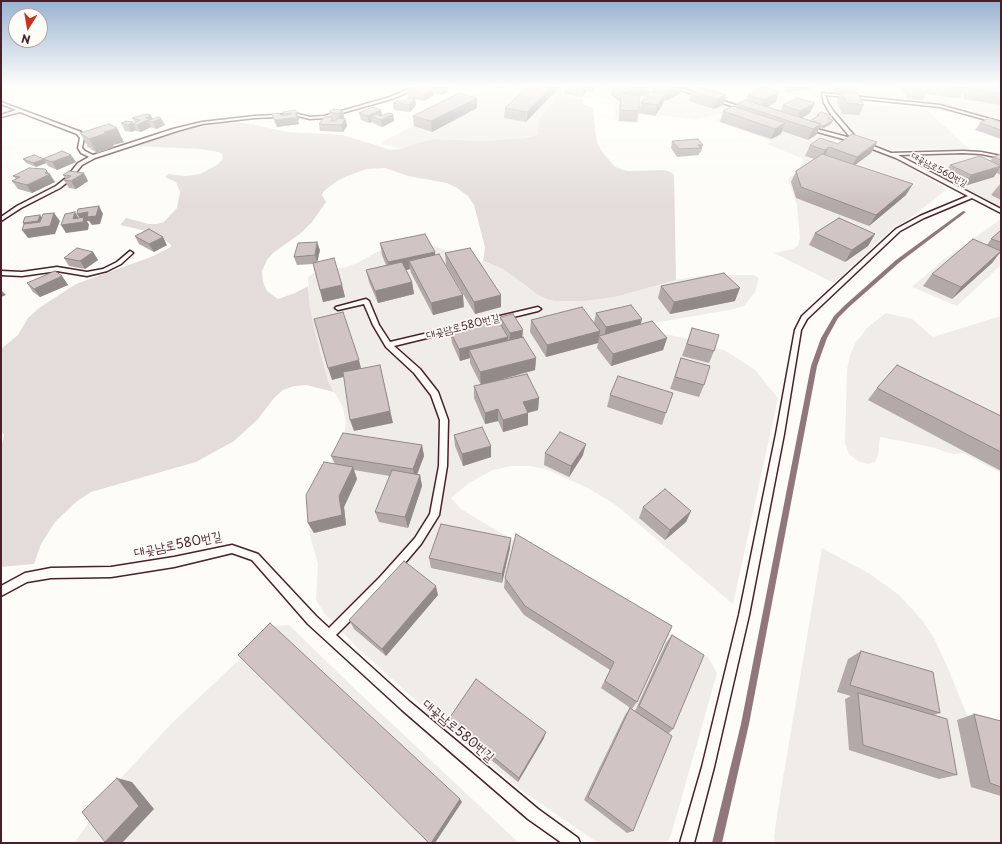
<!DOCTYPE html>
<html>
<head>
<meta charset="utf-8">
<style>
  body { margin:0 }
  #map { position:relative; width:1002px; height:844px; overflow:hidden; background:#fdfcf7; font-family:"Playpen Sans",sans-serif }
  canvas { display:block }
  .frame { position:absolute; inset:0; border:2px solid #4a1f2b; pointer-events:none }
  .north { position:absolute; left:8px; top:8px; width:40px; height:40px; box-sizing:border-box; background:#fdfcf7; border:1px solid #b5a4a5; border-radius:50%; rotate:191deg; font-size:11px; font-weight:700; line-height:16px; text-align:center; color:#4a1f2b }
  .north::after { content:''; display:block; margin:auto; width:14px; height:18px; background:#c8321e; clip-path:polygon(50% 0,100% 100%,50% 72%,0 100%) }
</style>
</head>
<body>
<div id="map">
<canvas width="1002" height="844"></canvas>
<div class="frame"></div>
<div class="north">N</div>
</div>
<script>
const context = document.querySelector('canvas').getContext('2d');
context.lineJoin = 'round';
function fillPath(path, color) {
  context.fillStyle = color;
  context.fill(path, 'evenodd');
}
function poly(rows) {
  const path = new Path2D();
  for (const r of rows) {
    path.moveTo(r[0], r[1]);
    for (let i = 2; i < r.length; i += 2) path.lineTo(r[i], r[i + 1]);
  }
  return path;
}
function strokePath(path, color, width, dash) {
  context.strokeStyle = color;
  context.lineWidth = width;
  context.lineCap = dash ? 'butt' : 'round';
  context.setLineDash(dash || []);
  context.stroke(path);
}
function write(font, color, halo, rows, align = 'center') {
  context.font = font + ' "Playpen Sans","Poor Story",sans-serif';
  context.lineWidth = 3.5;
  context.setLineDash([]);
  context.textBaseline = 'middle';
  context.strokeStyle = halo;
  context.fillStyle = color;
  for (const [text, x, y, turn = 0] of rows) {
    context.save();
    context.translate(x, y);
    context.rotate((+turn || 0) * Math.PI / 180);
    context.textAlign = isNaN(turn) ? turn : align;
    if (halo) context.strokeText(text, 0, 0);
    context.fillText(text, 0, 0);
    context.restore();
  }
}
fillPath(poly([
  [484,86,666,86,730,107,723,113,695,120,660,115,658,117,639,114,639,123,615,121,616,111,615,105,603,94,584,99,558,95,539,119,539,135,536,137,491,141,434,139,417,143,401,149,380,143,443,110,489,88],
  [709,86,817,86,818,97,717,87],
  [825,86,1001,86,1001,125,970,115,937,108,827,96],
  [771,95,819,100,847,135,842,136,834,134,745,106],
  [828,100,923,109,927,110,970,150,928,149,888,150,861,138,851,130,836,114],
  [742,109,877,150,896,159,943,187,946,190,909,219,893,228,834,283,774,253,793,249,798,245,800,238,797,205,789,182,790,177,800,172,803,159,767,144,771,141,716,120],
  [954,155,975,155,1001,159,1001,209,929,172,906,158,906,157],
  [1001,219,1001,265,957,306,912,287,943,260],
  [427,244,493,265,503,269,528,288,568,301,615,297,676,280,707,275,754,275,759,278,755,292,744,306,734,309,654,323,651,331,684,338,726,351,755,370,778,398,733,604,616,505,586,487,545,469,530,466,511,466,493,470,469,483,451,498,461,509,708,657,717,673,671,835,667,843,598,843,524,792,449,730,358,648,325,614,316,600,318,563,310,537,308,513,344,435,346,423,343,407,328,381,314,328,310,307,308,277,313,274,346,267,357,263,385,248],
  [886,313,912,319,933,337,1001,316,1001,473,963,453,955,454,946,452,932,447,880,437,878,455,875,462,868,464,858,461,849,454,845,443,847,370,850,355,856,342,868,327],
  [822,548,870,574,899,595,922,620,935,640,947,666,967,715,1001,725,1001,843,775,843,774,837,780,796],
  [289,625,356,690,519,843,74,843,122,777,172,723,275,626]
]), '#f0ece8');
fillPath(poly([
  [558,95,584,99,583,102,584,105,591,107,593,110,597,143,603,153,615,167,627,171,664,170,671,172,674,175,676,280,615,297,583,301,555,301,547,299,537,294,503,269,483,261,485,247,474,205,468,196,457,188,447,183,408,176,385,168,367,169,347,176,334,183,323,192,322,195,326,202,312,222,301,233,273,253,267,260,262,271,263,282,267,291,278,299,295,293,308,286,310,307,314,328,328,381,334,392,306,385,294,386,283,390,274,398,258,419,234,441,196,462,91,492,76,502,55,522,41,544,34,564,1,567,1,449,4,435,1,430,1,349,18,335,28,318,39,308,76,284,151,257,171,247,171,245,166,241,155,235,142,230,120,225,126,218,149,224,157,224,164,222,177,208,180,192,176,182,165,177,169,174,185,176,200,174,217,165,222,160,223,156,221,153,214,151,199,149,135,146,191,127,223,122,245,123,288,132,342,135,391,150,401,149,417,143,434,139,484,141,526,138,538,135,539,119]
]), '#e3dcda');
fillPath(poly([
  [963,211,966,212,900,262,849,307,838,318,827,338,817,366,749,724,722,843,712,843,741,724,811,366,821,338,834,316,845,305,896,260,963,211]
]), '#91777b');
const service = poly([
  [416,86,422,86,392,99,324,118,310,119,298,116,255,118,202,124,177,131,95,158,82,165,70,180,60,188,21,208,1,221,1,217,17,206,56,186,66,178,78,163,89,157,81,153,78,148,80,138,77,134,20,112,1,117,1,115,16,110,1,104,1,102,81,132,84,138,82,148,85,151,93,155,173,129,202,122,255,116,298,114,310,117,324,116,390,97,416,86],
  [669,86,675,86,702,95,699,96,669,86],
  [822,93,940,105,1001,122,1001,124,940,107,825,95,828,103,834,112,858,140,891,153,963,151,981,152,1001,156,1001,158,981,154,963,153,898,155,1001,209,1001,213,972,198,924,218,900,231,807,319,801,330,784,434,749,615,714,767,694,843,680,843,702,767,739,615,776,434,795,330,802,316,896,229,920,216,968,196,896,158,854,142,807,129,807,128,809,127,851,138,830,113,824,103,822,93],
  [712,98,714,98,748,109,745,110,712,100,712,98],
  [130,251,133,253,121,264,107,271,87,276,57,271,22,276,1,275,1,271,22,272,57,267,87,272,103,269,117,262,130,251],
  [366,299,369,301,379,325,390,342,538,307,541,309,538,311,394,346,420,369,438,392,448,420,447,466,439,515,421,544,388,583,336,635,410,702,538,809,578,838,580,843,562,843,528,819,402,710,308,624,252,560,232,553,174,567,111,577,51,578,27,582,1,596,1,586,25,573,51,568,111,567,174,557,232,545,258,554,316,616,329,628,380,577,415,538,430,514,439,466,440,420,431,395,414,373,386,347,373,325,364,304,338,310,335,308,336,307,366,299]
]);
strokePath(service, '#4a1f2b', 3);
fillPath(service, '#fdfcf7');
fillPath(poly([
  [418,86,459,86,456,88,448,86,448,92,442,95,434,93,434,95,424,101,415,99,416,105,410,112,394,110,393,103,405,101,410,98,408,97,407,90,414,89],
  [489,86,506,86,501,89],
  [528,86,526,122,504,118,505,108],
  [565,86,596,86,592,92,586,91,586,92,582,97,564,94],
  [613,86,649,86,648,94,652,92,653,87,656,86,682,86,681,93,665,101,664,101,663,104,655,116,639,113,641,103,647,95,639,96,639,111,637,122,619,121,620,102,611,95],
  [779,86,812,86,811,89,787,92],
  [832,86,858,86,855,93,864,105,859,115,842,114,837,102,840,93,833,92],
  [901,86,1001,86,1001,105,964,99,963,93,959,98,926,94,923,100,908,99,900,88],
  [692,91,726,95,723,105,714,109,689,101],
  [748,95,776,102,767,107,781,111,783,105,810,113,802,118,810,121,816,117,817,115,833,120,831,124,822,129,819,128,816,135,808,140,782,131,781,134,771,139,720,122,723,111,736,107,737,104,746,100],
  [477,108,432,132,414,126,413,116],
  [381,110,382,115,393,114,394,121,382,127,373,123,372,122,369,123,361,120,359,113],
  [343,111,344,118,347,126,343,132,320,131,319,124,330,117,329,112],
  [283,112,297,113,299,120,298,120,299,124,277,127,274,121,272,114,281,116,284,116],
  [132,118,153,118,165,125,156,129,152,128,151,127,141,132,136,131,136,130,131,132,125,131,121,123,135,123],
  [1001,122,1001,139,975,130,980,123],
  [80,133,124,142,113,145,114,147,97,153,88,147],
  [672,141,703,145,701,152,699,153,699,155,677,157,671,148],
  [877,142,871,153,855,165,906,195,869,226,796,198,791,182,796,171,814,159,805,156,810,145,838,144],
  [1001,154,1001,175,996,173,994,177,964,186,943,176,950,165,990,161,993,157],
  [71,155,76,162,57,170,48,166,46,163,36,167,26,163,23,159,44,159],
  [69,171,88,181,76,189,69,188,64,180,66,180,63,175],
  [50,174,55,182,32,193,18,189,12,181,16,179,13,176],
  [1001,183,1001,200,991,195,1000,184],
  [1001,230,1001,253,997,256,992,263,952,299,923,286,932,274,987,245,991,239],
  [815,233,875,234,868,246,845,262,809,245],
  [135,236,167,245,154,252,139,244],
  [380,243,435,252,435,255,464,307,433,315,411,273,410,269,406,270,412,282,414,294,378,303,369,282,366,270,386,265,382,255],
  [320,250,317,262,342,285,345,297,323,302,313,264,297,265,294,257],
  [93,252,98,260,85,269,69,266,64,258],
  [445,253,501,295,501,307,475,314,446,265],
  [62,276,68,285,40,297,33,292,27,283],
  [661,286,735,301,670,314,658,298],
  [596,313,641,324,667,338,663,350,611,366,597,348,598,343,546,357,530,332,531,320,594,323],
  [500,317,522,337,536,358,535,370,481,385,470,363,470,358,460,361,452,343,450,331,500,322],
  [692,328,714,351,709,363,682,356],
  [681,358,704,385,699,397,670,389],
  [474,386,539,398,538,410,528,413,528,425,503,432,498,421,485,424,474,398],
  [877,388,1001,416,1001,471,868,400],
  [610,395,666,413,662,425,607,407],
  [454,435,491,457,463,466,455,446],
  [422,445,424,456,417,474,420,475,422,486,408,528,379,522,375,512,390,476,354,470,357,479,344,507,346,525,314,533,308,523,335,464,331,456],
  [545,453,583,455,569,477,544,465],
  [643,507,691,511,686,522,665,540,639,518],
  [510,548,502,583,431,568,429,558],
  [505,578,672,626,637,702,632,709,601,688,610,670,524,615,504,588],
  [438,595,386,656,354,629,349,620],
  [672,635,673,729,668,734,633,831,627,833,584,800,625,715,630,708,635,711,666,643],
  [861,651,940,713,934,715,957,775,939,779,849,750,845,699,851,696,837,692,848,659],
  [974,714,1001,721,1001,796,971,787,957,720],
  [448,720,544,738,518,782,450,726]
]), '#b3a9a9');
fillPath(poly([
  [430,86,433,86,433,88,434,88,434,95,424,101,423,94,431,90],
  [446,86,448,86,448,92,442,95,442,88],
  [501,86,506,86,501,89],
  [552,86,561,86,526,122,527,112],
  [584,86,586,86,586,92,582,97,583,87],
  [592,86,596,86,592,92],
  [640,86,649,86,647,95,634,97,621,94,620,102,622,92,631,87],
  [677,86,682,86,681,93,665,101,667,91],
  [789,86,812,86,811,89,787,92],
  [779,92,776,102,761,110,764,100],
  [665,94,663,104,655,116,657,105],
  [726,95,723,105,714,109,717,99],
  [415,98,416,105,410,112,409,105],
  [477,98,477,108,432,132,431,121],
  [815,103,810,113,796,121,800,111],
  [381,110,382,117,371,116,372,122,369,123,367,116],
  [343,111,344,118,340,121,338,114],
  [291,113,297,113,299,120,298,120,299,124,277,127,275,120,285,119,284,114],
  [393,114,394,121,382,127,381,120],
  [151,115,154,121,161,118,165,125,156,129,153,122,148,121,151,127,141,132,137,125,145,118],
  [346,119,347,126,343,132,341,125],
  [833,120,831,124,822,129,823,126],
  [133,122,134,124,133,124,136,130,131,132,128,125],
  [785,123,781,134,771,139,775,129],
  [821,124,816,135,808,140,813,129],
  [117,128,124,142,113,145,114,147,97,153,89,139,104,132],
  [877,142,871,153,851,168,857,157],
  [829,147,824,158,820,161,825,150],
  [71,155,76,162,57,170,52,162],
  [44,159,46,163,36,167,33,163],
  [1001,166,994,177,964,186,971,175],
  [47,171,55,182,32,193,27,185,45,173],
  [84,173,88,181,76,189,71,181],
  [913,184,906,195,869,226,876,215],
  [99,206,103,214,100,224,92,225,89,221,87,221,89,225,88,230,66,233,61,225,73,219,75,212,80,220,82,222,77,214],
  [54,213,60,221,55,234,28,238,22,230,27,229,23,223,40,215,46,223],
  [875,234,868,246,845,262,852,250],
  [163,237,167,245,154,252,149,244],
  [317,242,320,250,317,263,315,255],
  [1001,251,992,263,952,299,961,287],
  [93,252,98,260,85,269,80,261],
  [435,252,436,264,409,261,410,269,390,274,388,262],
  [62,276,68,285,40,297,34,289],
  [412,282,414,294,378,303,375,291],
  [342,285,345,297,323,302,320,290],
  [740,288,735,301,670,314,674,302],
  [1,290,6,295,1,297],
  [463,295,464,307,433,315,431,303],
  [501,295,501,307,475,314,474,302],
  [642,319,639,331,604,339,606,327],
  [523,330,522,342,509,346,510,333],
  [600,331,598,343,546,357,547,345],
  [508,337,508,349,469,350,470,358,460,361,459,349],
  [667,338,663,350,611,366,613,354],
  [536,358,535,370,481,385,480,372],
  [359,360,362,372,332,380,328,368],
  [380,365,393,423,354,431,350,420],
  [539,398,538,410,523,414,523,402],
  [498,409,498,421,485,424,485,413],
  [528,413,528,425,503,432,503,420],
  [586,444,583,455,569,477,571,466],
  [422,445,424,456,415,480,413,469],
  [491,446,491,457,463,466,462,454],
  [353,467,357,479,344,507,346,525,314,533,308,523,339,496],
  [420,475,422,486,408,528,405,517],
  [691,511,686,522,665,540,670,530],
  [511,538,510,548,502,583,502,574],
  [436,586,438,595,386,656,382,649],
  [546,732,544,738,518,782,519,778],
  [117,778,132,782,154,809,122,843,105,842],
  [460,799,462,802,435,843,431,843]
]), '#928a89');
const building = poly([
  [418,86,426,86,434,88,423,94,407,90,411,88,414,89,418,86],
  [434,86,446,86,442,88,434,86],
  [528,86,552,86,527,112,505,108,528,86],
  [614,86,640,86,631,87,635,90,622,92,614,86],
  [656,86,677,86,667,91,653,87,656,86],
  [911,86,925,86,928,90,914,89,911,86],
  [948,86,965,86,965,88,948,86],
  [969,86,1001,86,1001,94,970,89,969,86],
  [700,87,726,95,717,99,692,91,700,87],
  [763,87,779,92,764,100,748,95,763,87],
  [649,92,665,94,657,105,641,103,649,92],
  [841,92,857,93,864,105,847,103,841,92],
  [459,93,477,98,431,121,413,116,459,93],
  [621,94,639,96,639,111,620,110,621,94],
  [408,98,415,98,409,105,393,103,396,101,405,101,408,98],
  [797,98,815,103,800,111,783,105,797,98],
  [745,100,821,124,813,129,737,104,745,100],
  [733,106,785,123,775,129,723,111,733,106],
  [373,107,381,110,367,116,359,113,373,107],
  [334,109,343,111,338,114,329,112,334,109],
  [295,110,297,113,295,113,297,117,275,120,272,114,279,113,281,116,292,114,291,113,284,114,283,112,295,110],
  [821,112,832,116,828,119,833,120,823,126,820,125,821,124,810,121,819,115,817,115,821,112],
  [388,113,393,114,381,120,371,116,377,114,381,116,388,113],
  [147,114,151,115,145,118,150,119,137,125,133,124,140,120,132,118,147,114],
  [157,117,161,118,153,122,148,121,157,117],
  [324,117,333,117,331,121,336,121,338,118,346,119,341,125,319,124,324,117],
  [989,118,1001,122,1001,130,980,123,989,118],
  [126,121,133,122,128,125,121,123,126,121],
  [109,124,117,128,104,132,107,133,89,139,80,133,109,124],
  [852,134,877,142,857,157,829,147,825,150,810,145,820,138,838,144,852,134],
  [698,139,703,145,698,145,701,148,679,149,672,141,698,139],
  [62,151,71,155,52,162,43,159,62,151],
  [822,154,913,184,876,215,801,187,796,171,822,154],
  [1001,154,1001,160,993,157,1001,154],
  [34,155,44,159,33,163,23,159,34,155],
  [980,156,1001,166,971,175,950,165,980,156],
  [29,168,45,169,47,171,45,173,50,174,27,185,12,181,20,177,13,176,29,168],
  [69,171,84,173,71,181,64,180,71,176,63,175,69,171],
  [99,206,96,216,87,217,88,212,77,214,78,209,99,206],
  [75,212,73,219,84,217,83,222,61,225,65,214,75,212],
  [54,213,50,226,22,230,24,224,40,222,43,214,54,213],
  [40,215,38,221,23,223,25,217,40,215],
  [839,218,875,234,852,250,815,233,839,218],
  [149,229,163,237,149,244,135,236,149,229],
  [1001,230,1001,242,991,239,1001,230],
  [425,234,435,252,388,262,380,243,425,234],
  [973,239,1001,251,961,287,932,274,973,239],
  [317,242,315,255,294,257,298,243,317,242],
  [77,248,93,252,80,261,64,258,77,248],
  [470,248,501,295,474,302,445,253,470,248],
  [439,254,463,295,431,303,409,261,439,254],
  [334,258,342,285,320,290,313,263,334,258],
  [402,262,412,282,375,291,366,270,402,262],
  [55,271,62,276,34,289,27,283,55,271],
  [724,273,740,288,674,302,661,286,724,273],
  [631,305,642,319,606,327,596,313,631,305],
  [582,307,600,331,547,345,531,320,582,307],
  [343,312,359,360,328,368,314,319,343,312],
  [513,314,523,330,510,333,500,317,513,314],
  [498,320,508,337,459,349,450,331,498,320],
  [652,321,667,338,613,354,599,336,652,321],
  [692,328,719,335,714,351,687,344,692,328],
  [523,337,536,358,480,372,469,350,523,337],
  [681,358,710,366,704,385,675,377,681,358],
  [380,365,390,411,350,420,343,372,380,365],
  [897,365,1001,416,1001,452,877,388,897,365],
  [527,374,539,398,523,402,528,413,503,420,498,409,485,413,474,386,527,374],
  [618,376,673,393,666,413,610,395,618,376],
  [482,427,491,446,462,454,454,435,482,427],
  [560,432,586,444,571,466,545,453,560,432],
  [343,433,422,445,413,469,331,456,343,433],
  [324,462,353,467,339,496,342,515,308,523,306,495,324,462],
  [392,470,420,475,405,517,375,512,392,470],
  [665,489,691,511,670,530,643,507,665,489],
  [441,524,511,538,502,574,429,558,441,524],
  [516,534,672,626,637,702,605,681,614,662,525,606,505,578,516,534],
  [404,561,436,586,382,649,349,620,404,561],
  [270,623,460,799,431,843,429,843,238,655,270,623],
  [672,635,704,655,673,729,639,706,672,635],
  [861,651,933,672,940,713,850,685,861,651],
  [476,679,546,732,519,778,448,720,476,679],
  [858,693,947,719,957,775,863,745,858,693],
  [630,708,672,736,633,831,588,797,630,708],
  [974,714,1001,721,1001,787,990,783,974,714],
  [117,778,139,806,105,842,82,812,117,778]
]);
fillPath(building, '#d0c5c4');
strokePath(building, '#928a89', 1);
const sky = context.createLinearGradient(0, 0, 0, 204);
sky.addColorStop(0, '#98b3d2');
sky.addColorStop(0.42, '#fefefb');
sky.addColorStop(1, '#fefefb00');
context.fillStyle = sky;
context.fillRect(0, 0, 1002, 204);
write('9px', '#4a1f2b', '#fdfcf7', [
  ["대곶남로560번길",939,170,28]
]);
write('11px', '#4a1f2b', '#fdfcf7', [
  ["대곶남로580번길",463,327,-14]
]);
write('13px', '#4a1f2b', '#fdfcf7', [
  ["대곶남로580번길",178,545,-11],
  ["대곶남로580번길",458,731,40]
]);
</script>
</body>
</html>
